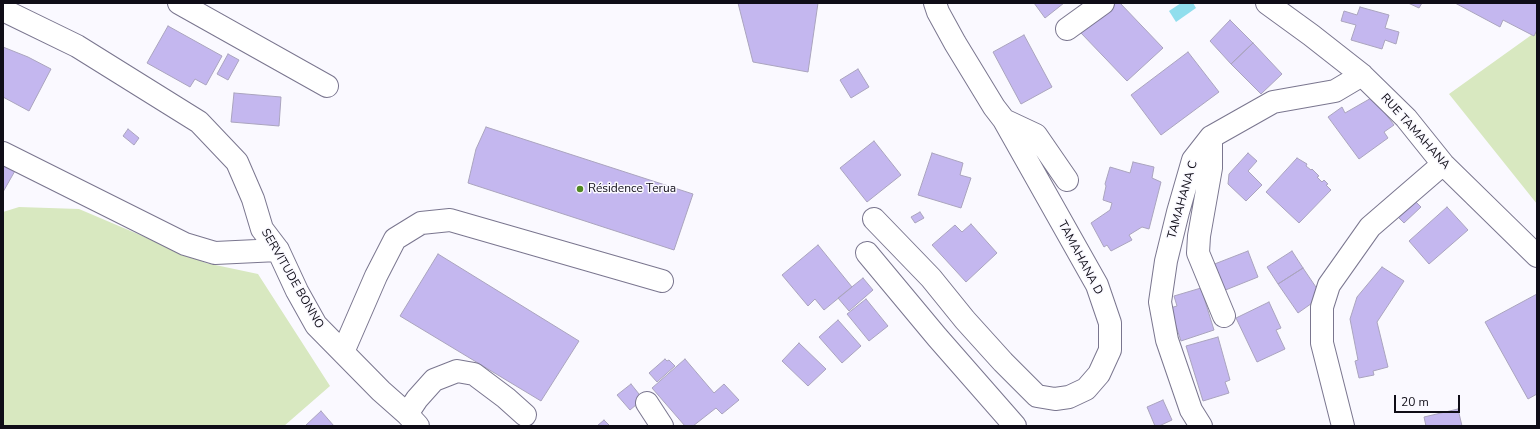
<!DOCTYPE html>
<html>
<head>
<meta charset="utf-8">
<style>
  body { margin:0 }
  #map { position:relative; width:1540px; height:429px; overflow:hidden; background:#faf9ff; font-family:"Nunito Sans",sans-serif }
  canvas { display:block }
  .frame { position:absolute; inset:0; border:4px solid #0f0d17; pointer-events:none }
  .scale { position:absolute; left:1394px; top:395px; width:66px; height:18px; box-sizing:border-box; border:2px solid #0f0d17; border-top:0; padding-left:5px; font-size:12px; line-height:14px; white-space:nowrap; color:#0f0d17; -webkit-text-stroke:3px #faf9ff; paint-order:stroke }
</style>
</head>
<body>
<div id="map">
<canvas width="1540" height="429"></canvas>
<div class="frame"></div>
<div class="scale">20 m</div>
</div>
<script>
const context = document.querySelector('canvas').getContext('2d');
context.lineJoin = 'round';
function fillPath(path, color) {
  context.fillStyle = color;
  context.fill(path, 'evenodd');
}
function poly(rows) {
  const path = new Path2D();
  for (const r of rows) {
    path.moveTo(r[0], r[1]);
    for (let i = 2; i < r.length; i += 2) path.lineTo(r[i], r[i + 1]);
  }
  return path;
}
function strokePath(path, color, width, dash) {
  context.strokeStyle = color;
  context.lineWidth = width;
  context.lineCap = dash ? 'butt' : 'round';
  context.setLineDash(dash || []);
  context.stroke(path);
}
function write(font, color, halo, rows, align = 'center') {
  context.font = font + ' "Nunito Sans",sans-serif';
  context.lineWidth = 3;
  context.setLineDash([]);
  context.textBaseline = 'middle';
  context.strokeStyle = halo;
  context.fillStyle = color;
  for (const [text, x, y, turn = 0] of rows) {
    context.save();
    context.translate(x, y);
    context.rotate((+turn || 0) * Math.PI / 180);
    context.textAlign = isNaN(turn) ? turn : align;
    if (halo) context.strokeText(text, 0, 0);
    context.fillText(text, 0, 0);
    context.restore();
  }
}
fillPath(poly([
  [1537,31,1537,204,1449,94],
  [19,207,79,209,206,263,258,274,330,386,284,426,3,426,3,212]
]), '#d8e8c0');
fillPath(poly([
  [1181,3,1193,3,1196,8,1176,22,1169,11]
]), '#90deed');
const building = poly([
  [738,3,818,3,808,72,753,62,738,3],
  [1034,3,1064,3,1045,18,1034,3],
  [1112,3,1120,3,1163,48,1127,81,1081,33,1112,3],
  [1408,3,1422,3,1419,8,1408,3],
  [1455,3,1537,3,1537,30,1534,36,1503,20,1500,27,1455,3],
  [1360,7,1389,15,1385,28,1399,32,1396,44,1385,40,1382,49,1351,40,1356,25,1341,21,1344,11,1357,15,1360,7],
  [1230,20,1253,43,1231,64,1210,41,1230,20],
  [168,26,222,56,206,85,195,79,190,87,147,63,168,26],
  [1024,35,1052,87,1021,104,993,52,1024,35],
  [1253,43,1282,74,1261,94,1231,64,1253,43],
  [3,47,28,57,51,69,29,111,3,97,3,47],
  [1188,52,1219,92,1161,135,1131,95,1188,52],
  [228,54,239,60,228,80,217,74,228,54],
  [858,69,869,87,851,98,840,80,858,69],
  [234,93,281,97,279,126,231,122,234,93],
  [1373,97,1394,125,1384,132,1388,138,1359,159,1328,117,1342,107,1345,113,1373,97],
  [486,127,693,194,674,250,468,183,476,149,486,127],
  [128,129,139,138,134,145,123,136,128,129],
  [874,141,901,175,867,202,840,168,874,141],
  [3,152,20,162,3,192,3,152],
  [932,153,963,163,960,175,971,178,961,208,918,195,932,153],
  [1248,153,1257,161,1248,171,1262,185,1246,201,1228,184,1229,174,1248,153],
  [1297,158,1307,164,1306,166,1311,170,1312,169,1319,176,1317,177,1322,182,1324,180,1328,184,1326,185,1331,190,1299,223,1266,192,1297,158],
  [1133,162,1154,167,1152,178,1161,182,1149,229,1142,227,1129,235,1132,240,1111,251,1107,245,1104,247,1091,223,1110,210,1112,203,1103,200,1106,186,1105,184,1110,167,1130,173,1133,162],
  [1414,200,1421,207,1404,223,1397,216,1414,200],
  [1447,207,1468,230,1429,264,1409,241,1447,207],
  [920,212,924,218,915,223,911,217,920,212],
  [971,224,997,253,966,282,932,245,955,225,962,232,971,224],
  [818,245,852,287,824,310,815,299,808,306,782,275,818,245],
  [1248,251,1258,277,1223,291,1212,265,1248,251],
  [1292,251,1303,268,1278,284,1267,267,1292,251],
  [438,254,579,341,541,401,400,316,438,254],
  [1382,267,1404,281,1377,322,1388,367,1373,371,1374,375,1359,378,1355,361,1358,360,1350,319,1357,297,1382,267],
  [1303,268,1322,296,1298,313,1278,284,1303,268],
  [863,278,873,290,849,311,838,298,863,278],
  [1201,288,1214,330,1181,341,1170,308,1177,306,1174,296,1201,288],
  [1537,294,1537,394,1528,399,1485,322,1537,294],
  [866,299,888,326,869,341,847,314,866,299],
  [1269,302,1281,328,1276,330,1285,349,1257,362,1236,318,1269,302],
  [838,320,861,346,842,363,819,337,838,320],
  [1218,337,1230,380,1225,382,1229,393,1203,401,1186,346,1218,337],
  [799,343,826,369,808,386,782,361,799,343],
  [665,359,667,361,669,360,675,366,657,382,649,373,665,359],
  [685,359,714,393,724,384,739,400,722,414,716,408,693,426,685,426,652,388,685,359],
  [631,384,643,399,630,410,617,395,631,384],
  [1163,400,1172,420,1159,426,1155,426,1147,407,1163,400],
  [1458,409,1462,426,1426,426,1424,417,1458,409],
  [321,411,334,426,305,426,321,411],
  [604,420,610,426,597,426,604,420]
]);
fillPath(building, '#c4b7ef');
strokePath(building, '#aaa4be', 1);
const minor = poly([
  [179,3,327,86],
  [1267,3,1311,35,1362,75,1406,118,1443,164,1537,256],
  [3,10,77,46,199,122,237,162,253,199,262,229,278,250,297,291,316,325,381,391,407,414,418,426],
  [1067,29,1103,3],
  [1004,120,1036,135,1067,180],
  [1211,137,1211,168,1199,236,1198,253,1224,316],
  [3,153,185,244,215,253,278,250],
  [874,219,931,278,965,320,1003,362,1037,396,1055,399,1069,397,1086,389,1099,374,1110,350,1110,323,1097,285,1004,120,994,107,955,43,938,12,935,3],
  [867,253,937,337,1015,426],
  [343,352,376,276,395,239,421,223,450,220,662,281],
  [647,403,662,426],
  [407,414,417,399,434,380,457,371,474,374,506,398,525,415],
  [1201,426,1191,410,1167,340,1160,302,1166,261,1178,212,1193,160,1211,137,1273,102,1335,91,1362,75],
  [1343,426,1322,343,1322,307,1329,285,1370,227,1443,164]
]);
strokePath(minor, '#7a768f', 24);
strokePath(minor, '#fff', 22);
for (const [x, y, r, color] of [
  [580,189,4,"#518823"]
]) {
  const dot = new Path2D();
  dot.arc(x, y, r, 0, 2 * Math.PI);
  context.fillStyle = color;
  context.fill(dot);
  strokePath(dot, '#faf9ff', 1.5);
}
write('12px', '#0f0d17', '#faf9ff', [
  ["RUE TAMAHANA",1415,132,48],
  ["TAMAHANA C",1183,200,-74],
  ["TAMAHANA D",1080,258,62],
  ["SERVITUDE BONNO",292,279,60]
]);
write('12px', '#0f0d17', '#faf9ff', [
  ["Résidence Terua",588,189]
], 'left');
</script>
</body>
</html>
